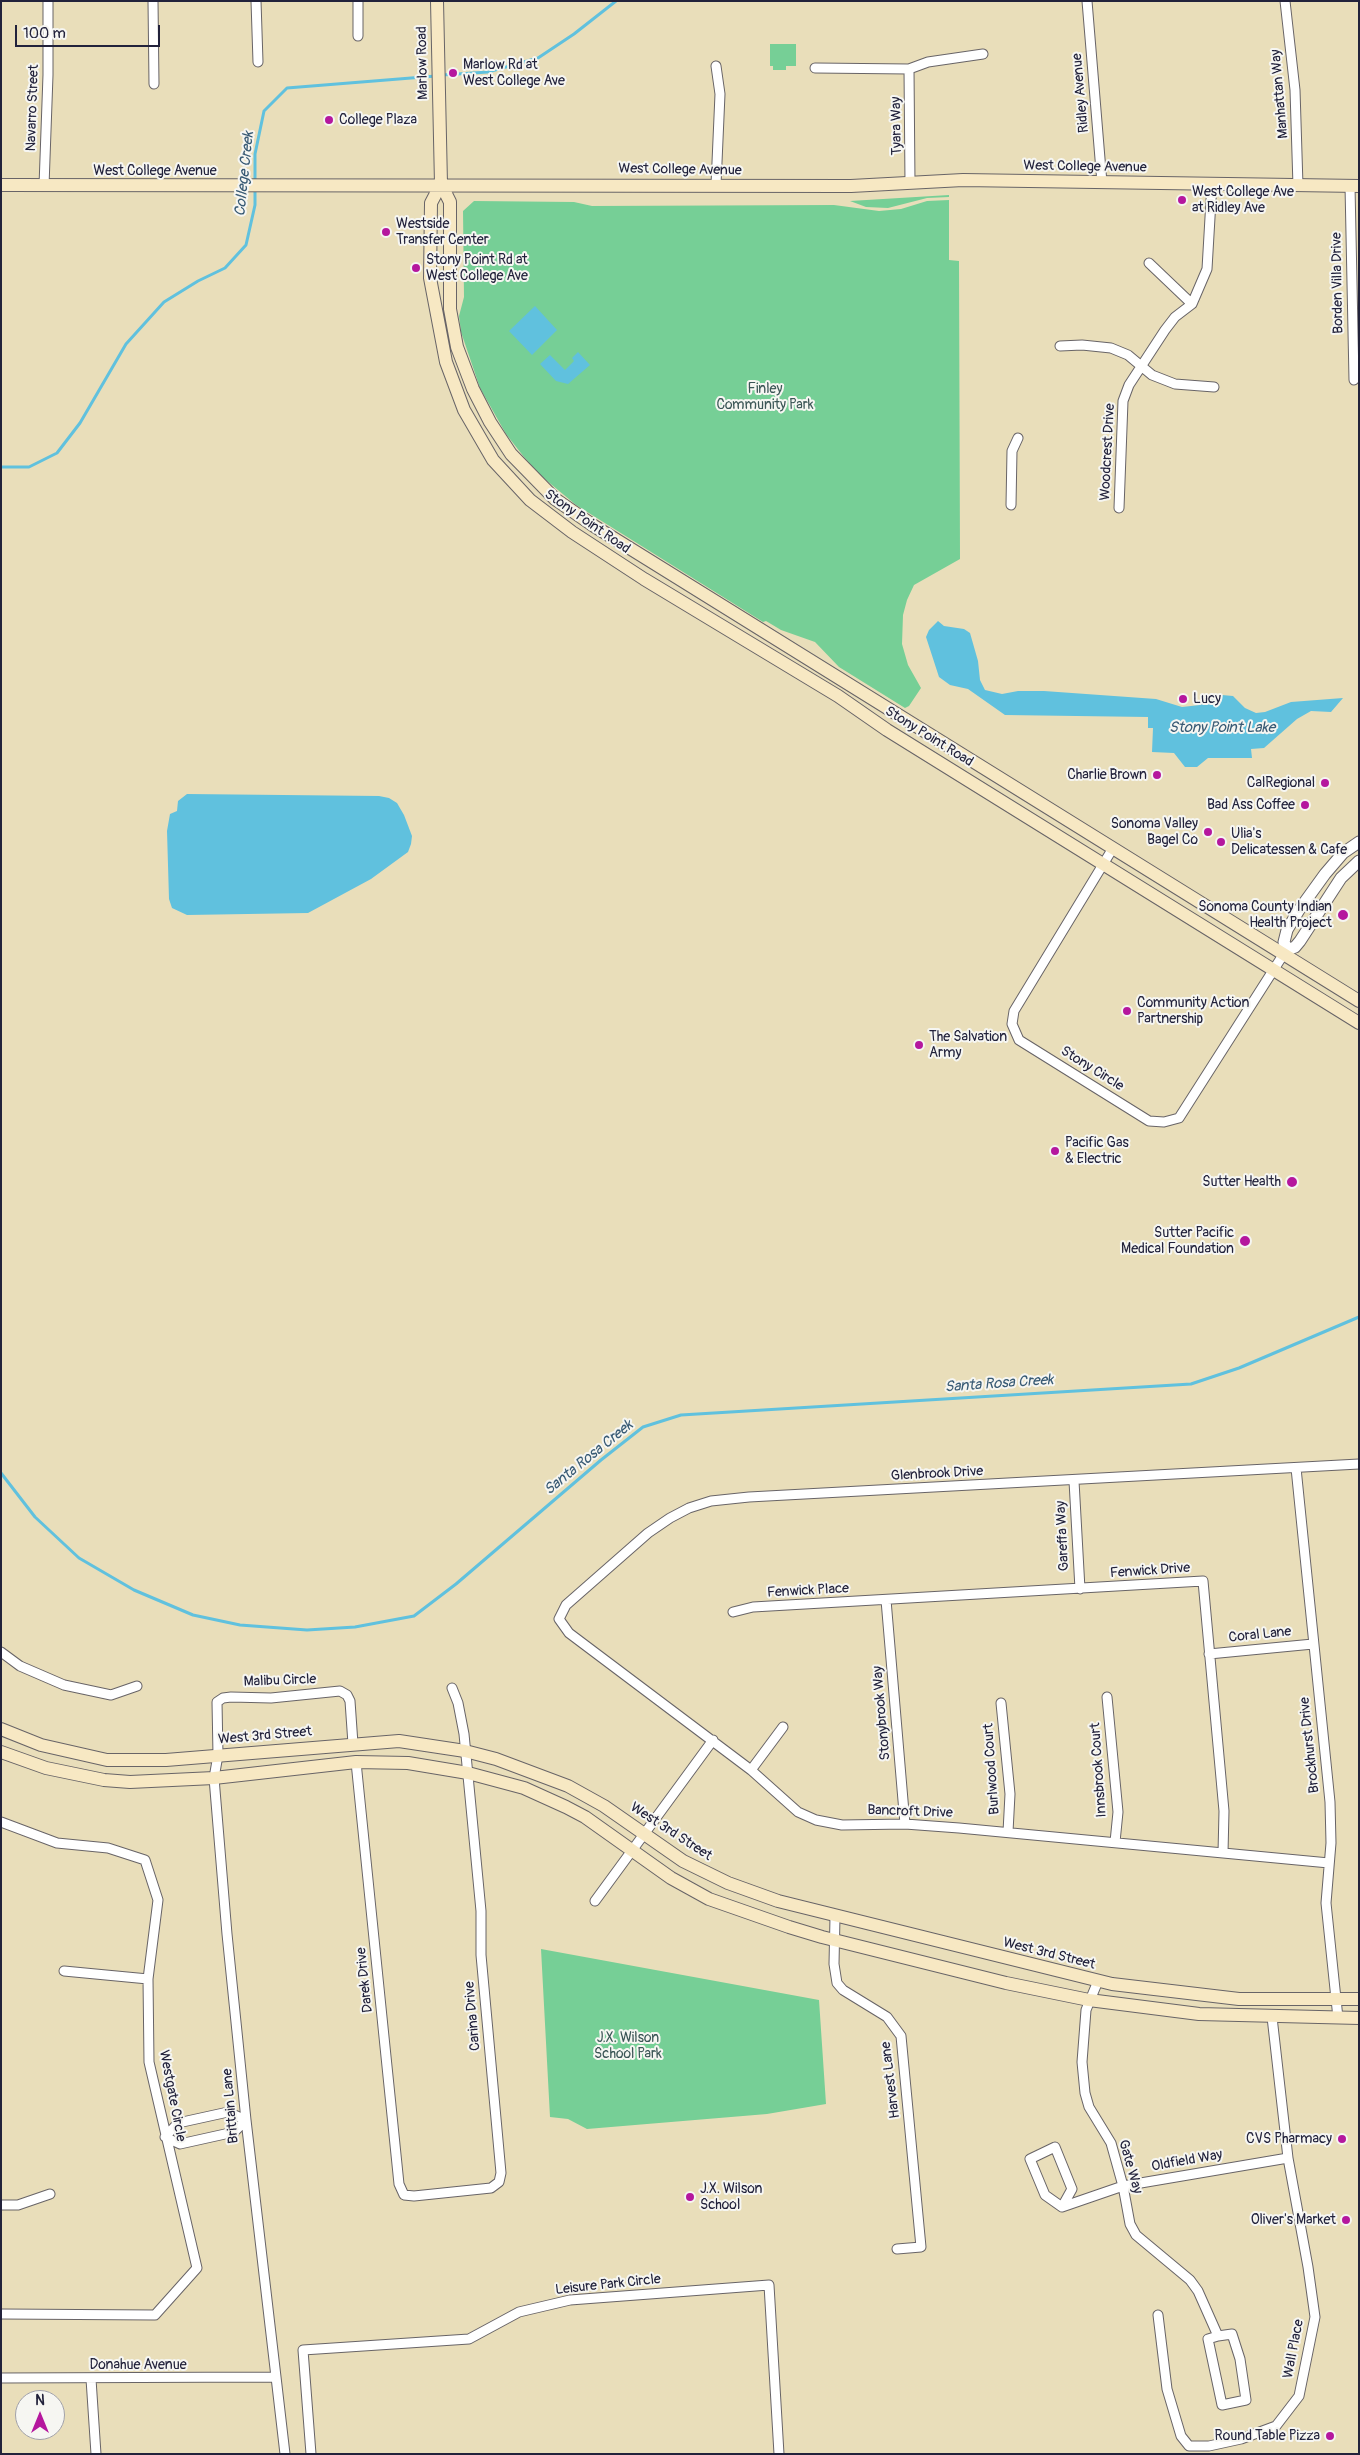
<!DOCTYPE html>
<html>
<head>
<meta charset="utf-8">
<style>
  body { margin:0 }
  #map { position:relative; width:1360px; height:2455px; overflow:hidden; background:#e9deba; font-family:Pangolin,sans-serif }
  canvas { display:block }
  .frame { position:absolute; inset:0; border:2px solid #22223b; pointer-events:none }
  .north { position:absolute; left:15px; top:2390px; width:50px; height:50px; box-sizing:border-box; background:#f6f6f2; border:1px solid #a1a1a9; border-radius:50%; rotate:0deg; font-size:14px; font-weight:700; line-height:20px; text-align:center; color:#22223b }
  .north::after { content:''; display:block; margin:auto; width:18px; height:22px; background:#b5179e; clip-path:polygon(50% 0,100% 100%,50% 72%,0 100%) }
  .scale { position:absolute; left:15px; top:25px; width:145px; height:22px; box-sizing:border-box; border:2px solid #22223b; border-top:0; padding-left:6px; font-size:15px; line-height:18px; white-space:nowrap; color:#22223b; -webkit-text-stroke:4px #f6f6f2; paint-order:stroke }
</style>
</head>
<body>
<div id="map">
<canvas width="1360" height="2455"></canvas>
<div class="frame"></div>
<div class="north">N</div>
<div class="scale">100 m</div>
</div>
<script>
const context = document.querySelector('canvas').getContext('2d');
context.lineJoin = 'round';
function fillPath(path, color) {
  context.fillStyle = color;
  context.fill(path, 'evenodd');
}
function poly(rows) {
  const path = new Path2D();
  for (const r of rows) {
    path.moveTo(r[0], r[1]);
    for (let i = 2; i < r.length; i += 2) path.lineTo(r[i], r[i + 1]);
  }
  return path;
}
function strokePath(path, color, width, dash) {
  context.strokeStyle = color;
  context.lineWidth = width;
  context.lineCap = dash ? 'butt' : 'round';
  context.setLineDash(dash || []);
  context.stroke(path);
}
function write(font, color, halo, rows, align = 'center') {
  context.font = font + ' Pangolin,sans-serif';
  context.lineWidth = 4;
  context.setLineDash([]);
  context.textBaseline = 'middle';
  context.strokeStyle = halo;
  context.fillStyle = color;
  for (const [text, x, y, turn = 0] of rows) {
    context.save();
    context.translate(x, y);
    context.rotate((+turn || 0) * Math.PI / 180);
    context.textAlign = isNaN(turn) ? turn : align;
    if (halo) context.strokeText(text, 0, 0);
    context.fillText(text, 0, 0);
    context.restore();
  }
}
fillPath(poly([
  [770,44,796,44,796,66,786,66,786,70,773,70,773,66,770,66],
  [949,195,949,197,927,198,888,208,866,207,850,201],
  [949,200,949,260,959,261,960,559,914,585,907,600,903,615,902,644,908,665,921,688,909,706,905,708,839,667,815,642,781,630,766,621,763,622,576,505,540,475,524,457,506,434,480,388,461,332,459,316,464,297,463,211,474,201,574,202,592,206,834,205,879,211,901,209,927,201],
  [541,1949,819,2000,826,2104,767,2114,587,2129,568,2119,550,2117]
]), '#76cf96');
fillPath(poly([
  [535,306,557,330,532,355,509,331],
  [578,352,590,365,568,384,556,381,540,364,550,355,565,370,574,361,572,358],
  [938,621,944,626,964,629,970,633,978,661,980,680,985,690,1002,694,1018,691,1044,691,1156,699,1182,707,1200,705,1222,695,1233,696,1245,708,1256,713,1265,712,1291,702,1343,698,1331,712,1311,711,1297,719,1264,748,1251,749,1252,758,1208,758,1197,767,1185,767,1174,753,1152,752,1153,728,1148,728,1148,717,1005,715,968,689,950,685,939,677,926,637,929,630],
  [187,794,379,796,389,798,397,803,404,815,412,836,411,844,408,852,371,879,308,913,187,915,172,908,169,899,167,831,170,814,177,811,178,801]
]), '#60c1de');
strokePath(poly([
  [442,75,488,72,538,58,574,34,616,1],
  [255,182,255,154,264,111,287,88,436,76],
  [1,467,29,467,57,453,80,423,126,344,164,302,198,281,225,268,246,245,255,205,255,188],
  [1,1473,35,1517,79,1558,134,1590,193,1615,240,1625,307,1630,355,1627,414,1616,456,1584,601,1460,643,1427,681,1415,1191,1384,1239,1368,1359,1317]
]), '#60c1de', 3);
const minor = poly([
  [153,1,154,84],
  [256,1,258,62],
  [358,1,358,36],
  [1087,1,1102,183],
  [1285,1,1295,90,1298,186],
  [716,66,720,94,716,185],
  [815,68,909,69,928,62,983,54],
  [909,69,910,183],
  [44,186,48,75,48,1],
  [1350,186,1354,380],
  [1149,263,1192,304],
  [1060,346,1082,345,1111,348,1128,355,1152,375,1175,384,1214,387],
  [1011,505,1012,451,1018,438],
  [1119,508,1123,401,1129,385,1165,330,1175,317,1192,304,1207,269,1212,183],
  [1113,848,1014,1011,1012,1024,1019,1040,1149,1121,1164,1122,1179,1118,1283,955],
  [1296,1468,1330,1802,1331,1843,1326,1903,1338,2018],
  [1074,1481,1080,1589],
  [886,1600,905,1824],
  [733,1612,753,1607,1203,1581,1224,1811,1223,1853],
  [1,1652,20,1666,64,1685,111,1695,137,1686],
  [1209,1654,1313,1644],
  [1107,1697,1118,1812,1115,1842],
  [1001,1703,1010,1794,1008,1832],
  [356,1762,399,2184,404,2195,414,2196,491,2188,499,2182,501,2173,481,1955,481,1911,464,1734,458,1703,452,1688],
  [751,1770,783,1727],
  [1,1822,57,1843,108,1848,145,1860,158,1900,148,1979,149,2062,197,2268,155,2315,1,2314],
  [1329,1863,959,1828,905,1824,842,1825,816,1820,798,1812,751,1770,569,1633,559,1619,566,1605,648,1533,670,1518,689,1508,711,1501,749,1497,1359,1464],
  [595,1901,713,1740],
  [835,1917,834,1964,837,1983,843,1990,887,2017,901,2036,921,2247,897,2249],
  [64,1971,148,1979],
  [1098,1981,1086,2010,1082,2062,1085,2093,1089,2107,1111,2143,1123,2186,1130,2224,1136,2235,1190,2280,1198,2291,1218,2336,1232,2334,1240,2359,1246,2400,1222,2405,1208,2339,1218,2336],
  [228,2112,246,2120,234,2132,180,2144,165,2137,178,2123,228,2112],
  [1,2205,18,2205,50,2194],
  [1062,2207,1072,2189,1055,2147,1030,2159,1045,2195,1062,2207,1123,2186,1288,2158],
  [1158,2315,1167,2389,1181,2436,1189,2446,1209,2446,1241,2439,1276,2426,1299,2396,1315,2317,1308,2267,1288,2158,1272,2017],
  [1,2378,275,2377],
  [91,2379,96,2454],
  [285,2454,246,2120,227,1934,214,1778,218,1755,217,1702,223,1698,231,1697,271,1698,340,1691,347,1695,350,1701,353,1744],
  [311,2454,303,2350,469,2339,519,2312,570,2300,769,2285,779,2454]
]);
const tertiary = poly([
  [1287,950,1284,942,1287,930,1299,910,1325,874,1343,853,1359,842],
  [1283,955,1287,950,1295,947,1300,941,1341,878,1359,861]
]);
const secondary = poly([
  [437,1,441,184,450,202,450,309,457,347,473,389,490,422,511,454,555,499,594,526,1359,1001],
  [441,184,431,203,430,278,446,362,464,410,493,460,530,500,572,532,644,579,838,696,887,730,1359,1023],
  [1,185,851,186,963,180,1359,186],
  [1,1729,41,1745,107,1760,166,1760,399,1741,465,1751,496,1759,568,1786,604,1806,683,1861,728,1883,778,1901,1112,1984,1239,1999,1359,1999],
  [1,1752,46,1768,104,1780,130,1782,214,1778,356,1762,408,1763,468,1773,524,1788,566,1807,585,1817,671,1878,709,1899,789,1927,822,1937,1006,1983,1089,2000,1199,2014,1359,2018]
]);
strokePath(minor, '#686467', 11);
strokePath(tertiary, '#686467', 13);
strokePath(secondary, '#686467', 14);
strokePath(minor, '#fff', 9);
strokePath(tertiary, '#fff', 11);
strokePath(secondary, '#f7e8c3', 12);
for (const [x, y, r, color] of [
  [453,73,5,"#b5179e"],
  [329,120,5,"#b5179e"],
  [1182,200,5,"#b5179e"],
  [386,232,5,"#b5179e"],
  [416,268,5,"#b5179e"],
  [1183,699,5,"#b5179e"],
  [1157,775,5,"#b5179e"],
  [1325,783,5,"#b5179e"],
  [1305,805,5,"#b5179e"],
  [1208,832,5,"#b5179e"],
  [1221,842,5,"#b5179e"],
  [1343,915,6,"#b5179e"],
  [1127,1011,5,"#b5179e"],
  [919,1045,5,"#b5179e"],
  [1055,1151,5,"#b5179e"],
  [1292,1182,6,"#b5179e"],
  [1245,1241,6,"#b5179e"],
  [1342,2139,5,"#b5179e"],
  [690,2197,5,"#b5179e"],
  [1346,2220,5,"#b5179e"],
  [1330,2436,5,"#b5179e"]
]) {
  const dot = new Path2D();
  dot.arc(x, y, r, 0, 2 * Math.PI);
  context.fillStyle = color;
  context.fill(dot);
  strokePath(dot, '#f6f6f2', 2);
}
write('14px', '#22223b', '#f6f6f2', [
  ["Marlow Road",423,63,-91],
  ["Ridley Avenue",1081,93,-95],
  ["Manhattan Way",1280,94,-95],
  ["Navarro Street",33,108,-88],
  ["Tyara Way",897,126,-91],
  ["West College Avenue",1085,167,1],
  ["West College Avenue",680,170,1],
  ["West College Avenue",155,171],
  ["Borden Villa Drive",1338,283,-91],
  ["Woodcrest Drive",1108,452,-87],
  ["Stony Point Road",587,522,35],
  ["Stony Point Road",929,737,32],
  ["Stony Circle",1092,1069,32],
  ["Glenbrook Drive",937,1474,-3],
  ["Gareffa Way",1063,1536,-93],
  ["Fenwick Drive",1150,1571,-4],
  ["Fenwick Place",808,1591,-3],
  ["Coral Lane",1260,1635,-6],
  ["Malibu Circle",280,1681,-2],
  ["Stonybrook Way",882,1713,-95],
  ["West 3rd Street",265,1736,-5],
  ["Brockhurst Drive",1310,1745,-96],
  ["Burlwood Court",992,1769,-94],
  ["Innsbrook Court",1099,1770,-94],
  ["Bancroft Drive",910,1812,2],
  ["West 3rd Street",671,1832,33],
  ["West 3rd Street",1049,1954,14],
  ["Darek Drive",365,1980,-96],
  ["Carina Drive",473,2016,-95],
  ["Harvest Lane",891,2080,-97],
  ["Westgate Circle",172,2096,79],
  ["Brittain Lane",231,2106,-95],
  ["Oldfield Way",1187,2161,-10],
  ["Gate Way",1130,2167,74],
  ["Leisure Park Circle",608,2285,-6],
  ["Wall Place",1294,2349,-79],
  ["Donahue Avenue",138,2365]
]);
write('14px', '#22223b', '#f6f6f2', [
  ["Marlow Rd at",463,65],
  ["West College Ave",463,81],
  ["College Plaza",339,120],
  ["West College Ave",1192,192],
  ["at Ridley Ave",1192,208],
  ["Westside",396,224],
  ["Transfer Center",396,240],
  ["Stony Point Rd at",426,260],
  ["West College Ave",426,276],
  ["Lucy",1193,699],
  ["Charlie Brown",1147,775,"right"],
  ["CalRegional",1315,783,"right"],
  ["Bad Ass Coffee",1295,805,"right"],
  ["Sonoma Valley",1198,824,"right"],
  ["Bagel Co",1198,840,"right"],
  ["Ulia's",1231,834],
  ["Delicatessen & Cafe",1231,850],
  ["Sonoma County Indian",1332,907,"right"],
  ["Health Project",1332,923,"right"],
  ["Community Action",1137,1003],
  ["Partnership",1137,1019],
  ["The Salvation",929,1037],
  ["Army",929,1053],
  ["Pacific Gas",1065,1143],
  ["& Electric",1065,1159],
  ["Sutter Health",1281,1182,"right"],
  ["Sutter Pacific",1234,1233,"right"],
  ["Medical Foundation",1234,1249,"right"],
  ["CVS Pharmacy",1332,2139,"right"],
  ["J.X. Wilson",700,2189],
  ["School",700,2205],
  ["Oliver's Market",1336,2220,"right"],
  ["Round Table Pizza",1320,2436,"right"]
], 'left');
write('14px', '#3b5656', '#f6f6f2', [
  ["Finley",765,389],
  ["Community Park",765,405],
  ["J.X. Wilson",628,2038],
  ["School Park",628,2054]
]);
write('italic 15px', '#385a74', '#f6f6f2', [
  ["College Creek",245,174,-84],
  ["Stony Point Lake",1222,728],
  ["Santa Rosa Creek",999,1384,-4],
  ["Santa Rosa Creek",589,1458,-39]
]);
</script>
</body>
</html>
